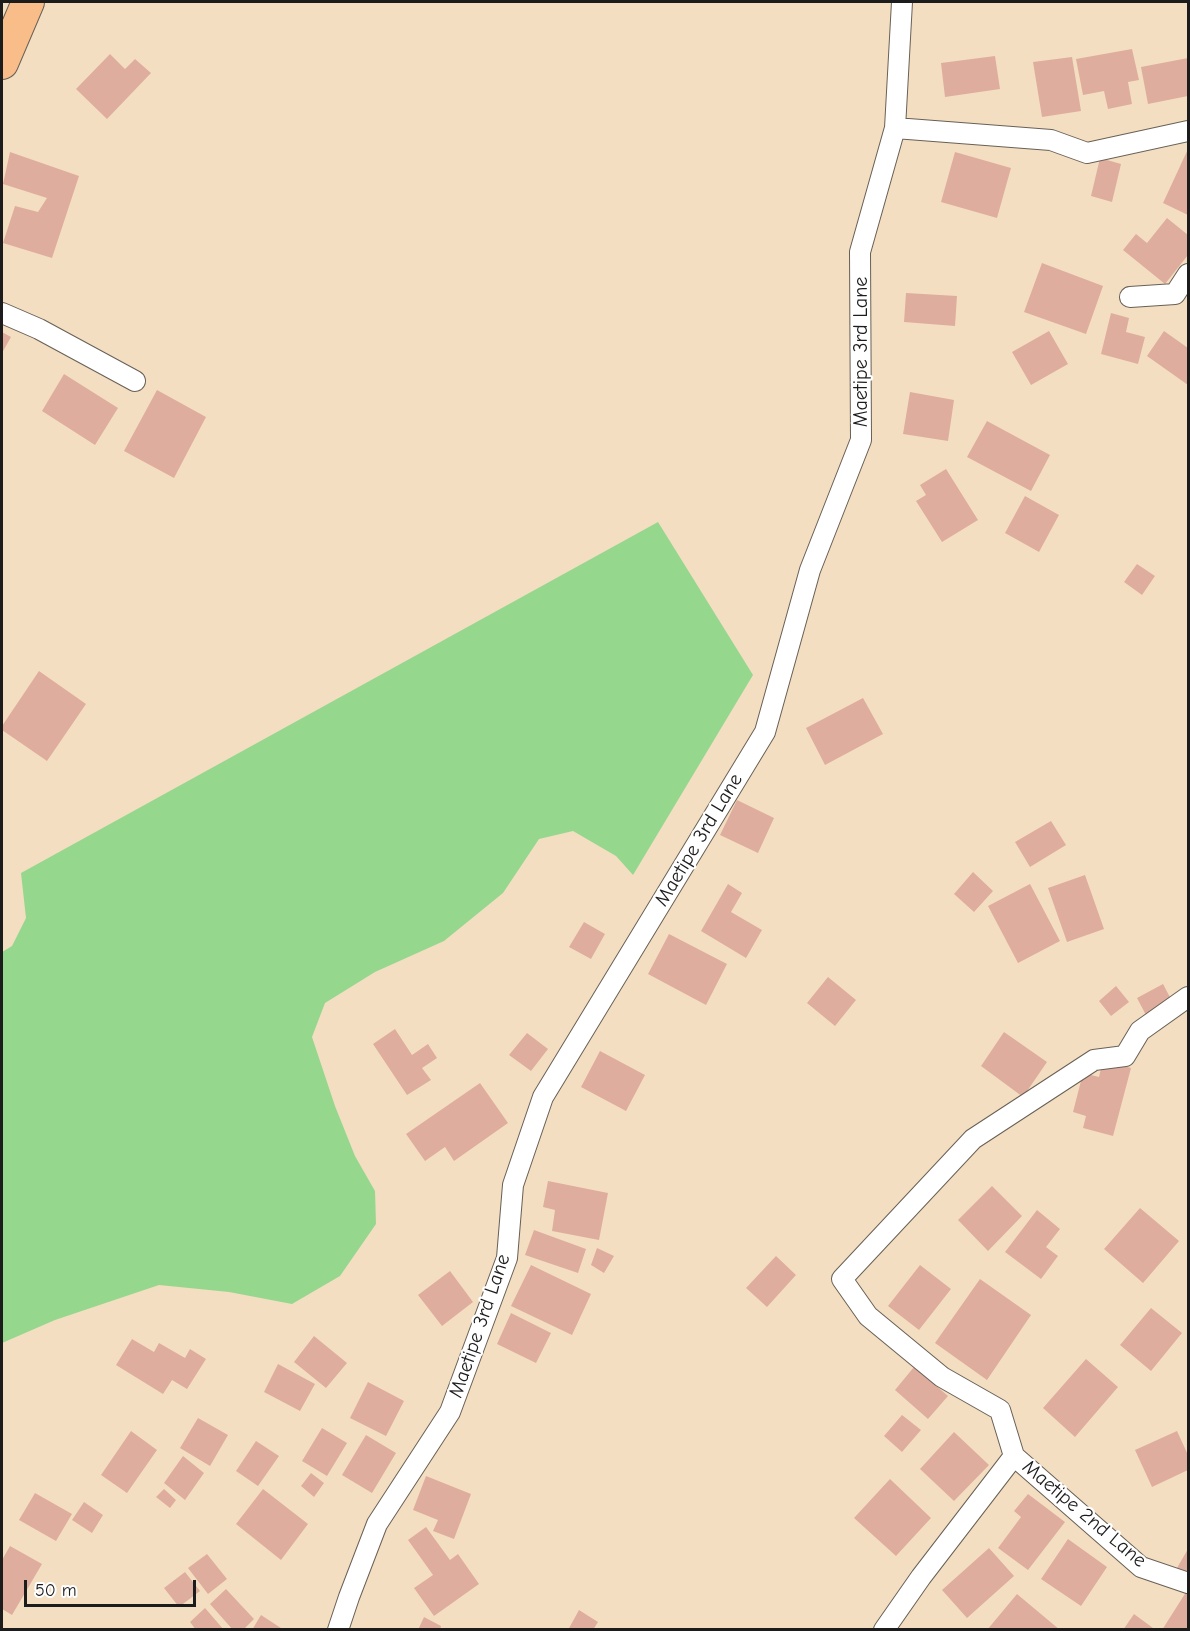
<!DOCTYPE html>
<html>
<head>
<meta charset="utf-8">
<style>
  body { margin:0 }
  #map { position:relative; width:1190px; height:1631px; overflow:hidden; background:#f4dec1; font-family:"Comic Neue",sans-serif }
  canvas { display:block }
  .frame { position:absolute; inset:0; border:3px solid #1c1c1c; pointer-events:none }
  .scale { position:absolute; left:24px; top:1580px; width:172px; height:27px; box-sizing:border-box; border:3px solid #1c1c1c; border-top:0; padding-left:8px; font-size:18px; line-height:21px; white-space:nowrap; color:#1c1c1c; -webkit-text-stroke:4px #fff; paint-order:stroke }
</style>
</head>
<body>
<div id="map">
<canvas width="1190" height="1631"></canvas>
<div class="frame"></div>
<div class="scale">50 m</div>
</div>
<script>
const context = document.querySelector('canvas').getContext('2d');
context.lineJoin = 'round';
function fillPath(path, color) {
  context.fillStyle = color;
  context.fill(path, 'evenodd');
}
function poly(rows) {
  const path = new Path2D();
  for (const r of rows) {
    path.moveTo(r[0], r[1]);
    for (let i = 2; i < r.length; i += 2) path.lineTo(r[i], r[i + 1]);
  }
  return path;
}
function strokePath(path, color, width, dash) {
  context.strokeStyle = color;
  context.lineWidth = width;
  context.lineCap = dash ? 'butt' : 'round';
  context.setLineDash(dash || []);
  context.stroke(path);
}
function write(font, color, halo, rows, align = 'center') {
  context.font = font + ' "Comic Neue",sans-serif';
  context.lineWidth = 4.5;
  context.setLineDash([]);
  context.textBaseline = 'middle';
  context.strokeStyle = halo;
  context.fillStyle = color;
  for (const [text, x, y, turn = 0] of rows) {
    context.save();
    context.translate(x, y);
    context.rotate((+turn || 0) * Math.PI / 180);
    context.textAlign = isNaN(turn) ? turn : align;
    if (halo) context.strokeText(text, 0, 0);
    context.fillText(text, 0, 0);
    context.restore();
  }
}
fillPath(poly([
  [658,522,753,675,633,875,616,856,573,831,539,839,503,893,444,941,375,972,325,1003,312,1037,335,1106,355,1156,375,1191,376,1224,340,1276,292,1304,229,1292,159,1285,55,1320,2,1343,2,952,12,946,26,918,21,873]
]), '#96d78e');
fillPath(poly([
  [1132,49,1139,80,1128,82,1132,104,1108,109,1104,91,1083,95,1076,59],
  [110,54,125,69,135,59,151,73,107,119,76,89],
  [995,56,1000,89,945,97,941,63],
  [1072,57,1081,111,1042,117,1033,62],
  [1188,58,1188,96,1148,104,1141,67],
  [1188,149,1188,215,1163,203],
  [10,152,79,176,52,258,3,243,15,206,38,212,47,198,3,184],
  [955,152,1011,168,997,218,941,202],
  [1100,158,1121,164,1112,202,1091,196],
  [1167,218,1188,235,1188,255,1165,284,1123,250,1136,234,1147,243],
  [1042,263,1103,286,1086,334,1024,312],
  [906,293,957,296,955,326,904,322],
  [1111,313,1129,318,1126,332,1145,337,1138,364,1101,354],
  [1049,331,1068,364,1031,385,1012,352],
  [1164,331,1188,348,1188,385,1147,356],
  [2,332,11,337,2,353],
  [64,374,118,408,95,445,42,411],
  [157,390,206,417,174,478,124,451],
  [910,392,954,400,948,441,903,434],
  [987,421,1050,455,1031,491,967,457],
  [946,469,978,520,942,542,916,501,926,495,920,485],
  [1025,496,1059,515,1039,552,1005,533],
  [1137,564,1155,576,1142,595,1124,582],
  [39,671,86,704,47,761,2,730,2,726],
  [863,698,883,734,825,765,806,728],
  [737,800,774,818,758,853,720,835],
  [1051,821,1066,845,1030,867,1015,842],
  [973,872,993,891,974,912,954,894],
  [1085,875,1104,929,1067,942,1048,888],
  [728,884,742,893,731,912,762,930,746,958,701,931],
  [1030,884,1060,941,1018,963,988,906],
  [584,922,605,934,591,959,569,947],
  [669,934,727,964,706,1005,648,974],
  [828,977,856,1000,835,1026,807,1003],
  [1163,984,1173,1003,1147,1017,1137,998],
  [1116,986,1129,1002,1111,1016,1099,1001],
  [395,1029,412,1055,428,1044,437,1058,422,1068,431,1080,407,1095,373,1044],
  [1004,1032,1047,1062,1023,1097,981,1066],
  [527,1033,548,1049,531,1071,509,1055],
  [600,1051,645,1075,626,1111,581,1087],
  [1103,1060,1131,1068,1113,1136,1083,1128,1086,1116,1073,1112,1083,1073,1099,1077],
  [480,1083,508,1123,454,1161,445,1147,425,1161,406,1134],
  [548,1181,608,1193,599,1240,552,1231,555,1210,543,1207],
  [992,1186,1022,1216,988,1251,958,1220],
  [1140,1208,1179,1241,1143,1283,1104,1249],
  [1037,1210,1060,1229,1046,1247,1058,1256,1041,1279,1005,1252],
  [534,1230,586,1249,578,1273,525,1255],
  [597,1248,614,1256,604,1273,591,1265],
  [776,1256,796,1275,767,1307,746,1288],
  [531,1265,591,1294,572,1335,511,1306],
  [920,1265,951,1289,919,1330,888,1306],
  [450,1271,473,1302,442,1326,418,1295],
  [980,1279,1031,1315,987,1380,935,1343],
  [1151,1308,1182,1333,1151,1371,1120,1345],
  [511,1313,551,1333,536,1363,497,1344],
  [314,1336,347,1363,326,1388,294,1362],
  [132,1339,154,1352,159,1343,185,1358,190,1349,206,1359,187,1389,172,1380,163,1394,116,1365],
  [1086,1359,1118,1387,1075,1437,1043,1408],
  [278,1364,315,1384,300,1411,264,1392],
  [914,1367,948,1396,928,1419,895,1390],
  [368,1382,404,1401,386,1436,350,1418],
  [902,1415,921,1430,902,1452,884,1436],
  [198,1418,228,1435,210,1466,180,1448],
  [322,1428,347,1443,327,1476,302,1461],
  [131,1431,157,1450,127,1493,101,1475],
  [1177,1431,1188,1455,1188,1470,1152,1487,1135,1450],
  [954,1432,989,1465,954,1501,920,1469],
  [366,1435,396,1453,372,1493,342,1475],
  [256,1441,279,1456,258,1486,236,1471],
  [183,1456,204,1473,185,1500,164,1483],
  [311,1473,324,1483,314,1497,301,1486],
  [426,1476,471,1494,454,1539,433,1531,438,1520,413,1510],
  [890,1479,931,1518,896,1556,854,1518],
  [164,1489,176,1500,170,1508,156,1497],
  [263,1489,308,1524,281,1560,236,1524],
  [35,1493,72,1514,56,1541,19,1520],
  [1028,1494,1065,1522,1028,1570,998,1548,1021,1517,1014,1511],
  [84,1502,103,1515,92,1533,72,1520],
  [426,1527,450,1560,458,1554,479,1584,434,1616,414,1588,433,1575,408,1540],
  [1068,1539,1107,1567,1081,1606,1041,1579],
  [10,1546,42,1564,12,1615,2,1609,2,1560],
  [989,1548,1014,1576,967,1618,942,1590],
  [1188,1549,1188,1575,1177,1568],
  [207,1554,227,1579,208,1594,188,1568],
  [185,1572,200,1591,179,1607,164,1588],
  [226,1589,254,1619,243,1630,233,1630,210,1604],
  [1188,1589,1188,1630,1162,1630],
  [1017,1594,1060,1630,987,1630],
  [205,1608,224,1630,196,1630,190,1622],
  [579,1610,598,1622,593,1630,568,1630],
  [1134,1614,1153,1628,1152,1630,1123,1630],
  [261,1615,284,1630,252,1630],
  [424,1617,441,1626,440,1630,418,1630]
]), '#dfad9d');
const minor = poly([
  [895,128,1051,140,1087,153,1188,131],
  [1130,297,1175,294,1188,274],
  [2,313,39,329,135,381],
  [1014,1456,1000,1410,942,1377,868,1316,842,1279,973,1139,1094,1060,1125,1056,1140,1031,1188,997],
  [338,1630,349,1597,377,1524,450,1412,507,1258,513,1185,543,1097,765,732,810,570,861,440,860,252,895,128,902,2],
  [884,1630,921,1577,1014,1456,1141,1567,1188,1583]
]);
const primary = poly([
  [2,63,28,2]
]);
strokePath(minor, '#686056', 22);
strokePath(primary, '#686056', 34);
strokePath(minor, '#fff', 20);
strokePath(primary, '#f8bd89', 32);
write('20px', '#1c1c1c', '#fff', [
  ["Maetipe 3rd Lane",861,352,-90],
  ["Maetipe 3rd Lane",699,840,-59],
  ["Maetipe 3rd Lane",480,1326,-71],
  ["Maetipe 2nd Lane",1084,1514,40]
]);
</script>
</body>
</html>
